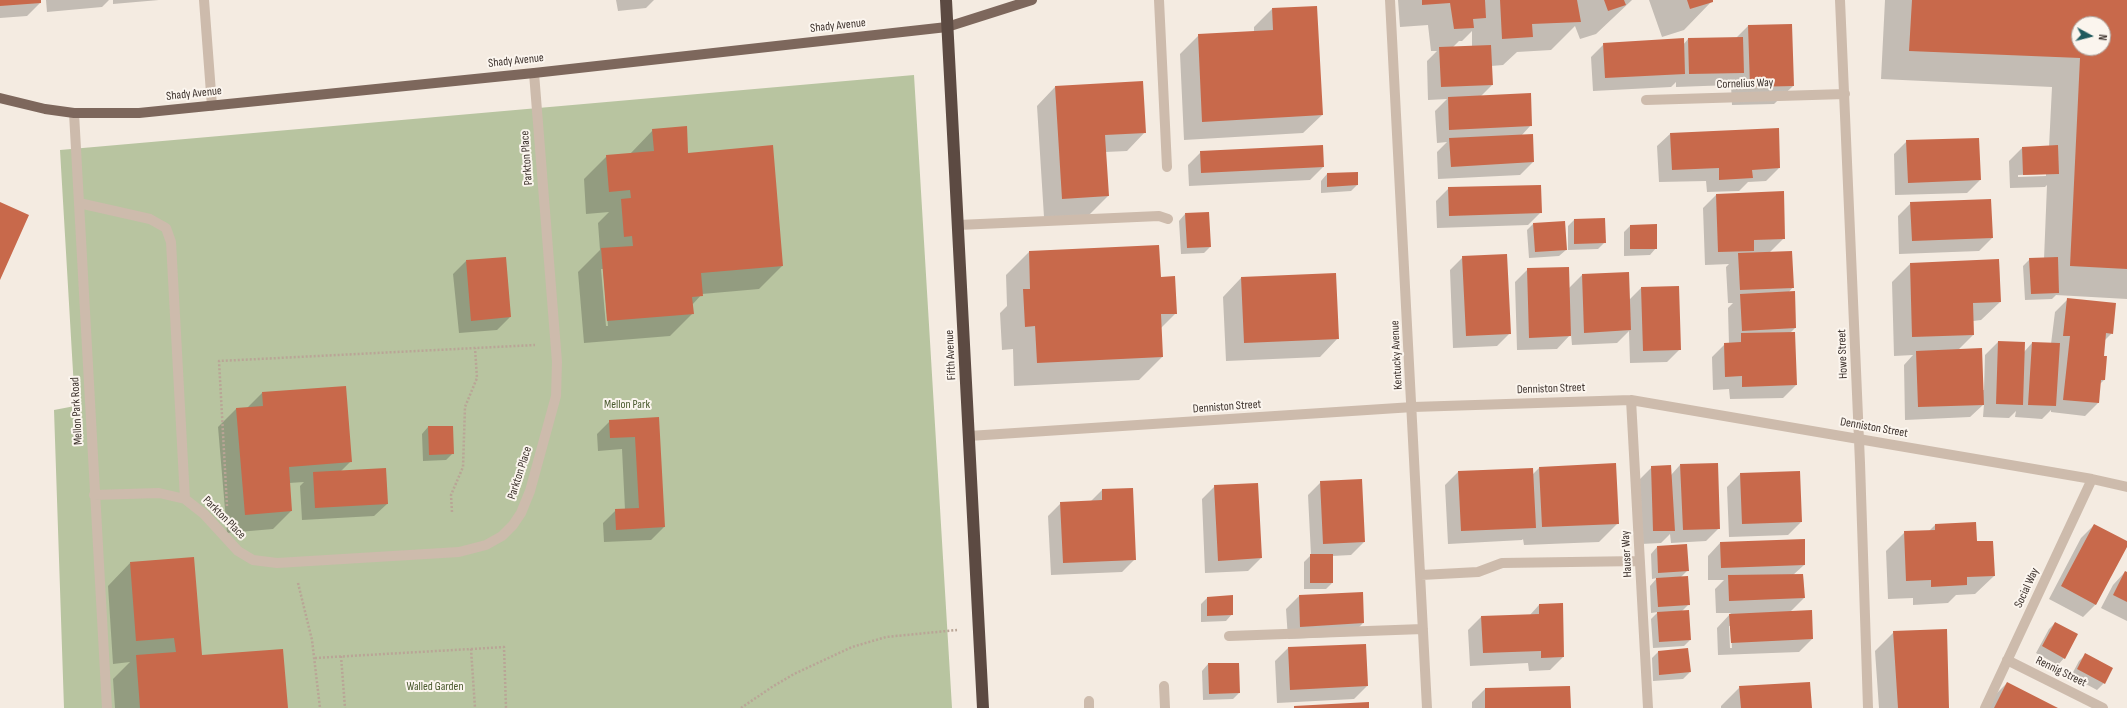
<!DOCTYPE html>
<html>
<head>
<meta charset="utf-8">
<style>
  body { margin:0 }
  #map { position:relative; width:2127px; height:708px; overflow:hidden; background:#f4ebe1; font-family:"Sofia Sans Condensed",sans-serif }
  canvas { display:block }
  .north { position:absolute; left:2071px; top:16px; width:40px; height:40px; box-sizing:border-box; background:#fbf5ee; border:1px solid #aea6a0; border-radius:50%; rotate:97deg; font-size:11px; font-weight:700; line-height:16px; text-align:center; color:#3b302b }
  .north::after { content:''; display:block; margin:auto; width:14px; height:18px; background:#1f5a5e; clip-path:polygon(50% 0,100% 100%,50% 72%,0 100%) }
</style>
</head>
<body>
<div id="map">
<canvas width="2127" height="708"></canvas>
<div class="north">N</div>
</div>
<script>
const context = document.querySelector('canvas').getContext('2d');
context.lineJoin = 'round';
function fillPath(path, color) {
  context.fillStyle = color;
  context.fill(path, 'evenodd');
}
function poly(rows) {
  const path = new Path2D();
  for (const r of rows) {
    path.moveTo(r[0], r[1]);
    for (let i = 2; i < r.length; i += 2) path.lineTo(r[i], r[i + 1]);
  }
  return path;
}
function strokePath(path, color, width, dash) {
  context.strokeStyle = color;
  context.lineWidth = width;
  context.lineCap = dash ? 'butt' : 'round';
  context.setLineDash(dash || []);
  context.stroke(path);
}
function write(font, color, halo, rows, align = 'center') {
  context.font = font + ' "Sofia Sans Condensed",sans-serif';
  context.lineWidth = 4;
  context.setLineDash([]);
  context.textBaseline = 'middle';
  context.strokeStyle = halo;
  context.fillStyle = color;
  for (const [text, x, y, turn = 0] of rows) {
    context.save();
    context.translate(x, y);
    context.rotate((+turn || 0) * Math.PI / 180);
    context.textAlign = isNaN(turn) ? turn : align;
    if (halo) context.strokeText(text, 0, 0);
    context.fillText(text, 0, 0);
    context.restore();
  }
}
fillPath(poly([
  [914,75,952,708,64,708,54,410,75,406,60,150]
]), '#b8c4a0');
fillPath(poly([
  [0,0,40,0,40,3,27,16,0,18],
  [46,0,109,0,102,7,47,12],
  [113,0,159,0,113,4],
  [616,0,654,0,646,8,618,11],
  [1398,0,1632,0,1596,34,1580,39,1575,26,1551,50,1517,52,1503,65,1491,66,1492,85,1480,97,1531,125,1521,136,1533,162,1520,175,1438,179,1437,152,1447,142,1437,143,1435,111,1447,99,1428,100,1427,61,1437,51,1431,51,1428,25,1400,27],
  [1472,31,1472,47,1452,48,1459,41,1462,41],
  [1649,0,1712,0,1712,1,1684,30,1662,37],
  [1885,0,2127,0,2127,299,2056,295,2052,299,2025,300,2023,266,2030,259,2044,259,2047,185,2045,187,2010,188,2009,161,2022,148,2049,147,2052,87,1881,79],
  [2079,24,2103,24,2103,48,2079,48],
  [2046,174,2046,176,2018,177,2018,175],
  [1272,9,1322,115,1303,133,1184,140,1180,54,1199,35,1254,32,1254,27],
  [1791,25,1793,86,1774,104,1732,105,1731,85,1676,87,1676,82,1671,87,1593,91,1591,57,1604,44,1683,45,1688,39,1736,38,1748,26],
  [1055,87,1145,132,1127,151,1105,152,1108,196,1089,215,1044,217,1037,106],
  [1778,129,1779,168,1766,181,1748,182,1739,191,1707,192,1706,181,1659,182,1657,146,1670,134],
  [653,130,687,154,782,266,759,289,702,294,692,305,693,313,670,336,584,343,578,272,600,250,598,223,609,212,586,214,584,179,607,156,630,154],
  [601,269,603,269,608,326,606,326],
  [1907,141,1980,180,1967,193,1895,195,1894,154],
  [1322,146,1323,167,1310,180,1189,186,1188,165,1201,152],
  [1327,174,1357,185,1351,191,1321,193,1321,181],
  [1449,188,1541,212,1528,225,1437,228,1436,201],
  [1716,195,1784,238,1769,253,1793,287,1788,293,1795,328,1790,333,1796,385,1783,398,1730,399,1729,389,1713,390,1712,357,1725,344,1729,344,1728,308,1733,303,1728,303,1726,267,1729,264,1705,265,1703,208],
  [1911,203,1992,238,1979,251,1899,254,1898,216],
  [1185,214,1210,247,1204,253,1181,254,1179,221],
  [1574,220,1605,242,1598,249,1568,250,1568,226],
  [1533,224,1566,250,1559,256,1529,258,1527,230],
  [1630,226,1656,248,1650,255,1624,256,1624,232],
  [1029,252,1160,278,1176,313,1160,329,1162,357,1139,380,1014,386,1013,349,1002,350,1000,313,1007,306,1006,275],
  [1463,257,1510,333,1497,346,1453,348,1450,270],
  [1999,260,2000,302,1981,320,1973,321,1973,335,1958,350,1982,390,1984,390,1985,355,1998,342,2024,352,2032,343,2051,344,2055,312,2068,299,2112,333,2104,341,2104,380,2100,384,2098,403,2085,416,2051,412,2051,410,2042,419,2015,417,2016,411,2009,418,1983,417,1984,404,1970,417,1905,420,1904,365,1913,355,1894,356,1892,282,1910,264],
  [466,261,510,317,497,330,459,333,453,274],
  [1528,269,1568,289,1582,275,1629,300,1641,288,1680,349,1667,362,1630,363,1629,331,1617,343,1572,345,1571,334,1557,349,1517,350,1515,282],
  [1241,278,1338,338,1320,357,1226,361,1223,297],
  [262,393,351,461,341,471,387,504,374,516,302,520,300,486,304,482,289,483,291,511,273,529,227,533,218,427,237,408,247,408],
  [658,418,664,527,651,540,604,542,603,523,616,510,625,510,622,449,598,451,597,434,610,421],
  [428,427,453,453,446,460,423,461,422,434],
  [1680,465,1719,528,1706,541,1671,543,1670,534,1661,543,1641,544,1639,480,1652,467,1671,475],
  [1539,468,1618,523,1599,542,1524,545,1523,539,1522,540,1448,544,1445,485,1458,472,1532,475],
  [1740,474,1801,522,1788,535,1729,537,1727,487],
  [1361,480,1364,542,1351,555,1332,556,1332,583,1326,589,1304,589,1304,562,1311,555,1308,495,1321,482],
  [1215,486,1261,558,1248,571,1205,573,1202,499],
  [1102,490,1135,559,1122,572,1051,575,1048,516,1061,503,1090,502],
  [1935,525,1976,543,1994,576,1975,594,1956,595,1948,603,1913,605,1913,598,1888,599,1886,551,1905,532,1928,532],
  [2094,525,2127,542,2127,544,2096,604,2083,617,2049,599,2081,538],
  [1720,543,1804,565,1793,575,1803,575,1804,598,1790,612,1812,639,1799,652,1718,655,1717,628,1731,613,1716,613,1715,589,1724,580,1708,580,1708,556],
  [1729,626,1731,626,1732,648,1730,648],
  [1657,547,1688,570,1680,578,1689,604,1682,611,1690,640,1684,646,1653,648,1651,619,1658,612,1651,613,1650,586,1657,578,1652,579,1651,554],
  [130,563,201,657,287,708,115,708,113,679,130,662,113,664,108,586],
  [2125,572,2127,573,2127,621,2101,608,2113,585],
  [1299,596,1363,623,1350,636,1288,639,1286,609],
  [1207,598,1232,614,1226,621,1201,622,1201,604],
  [1562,604,1563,657,1550,670,1529,671,1528,663,1470,666,1468,630,1481,617,1529,616,1539,605],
  [2055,623,2064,658,2058,665,2036,653,2049,629],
  [1894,632,1948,708,1879,708,1875,651],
  [1288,648,1367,686,1354,699,1277,703,1275,661],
  [1658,652,1690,672,1683,679,1653,681,1652,658],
  [2086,654,2112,668,2104,683,2097,690,2071,676,2079,661],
  [1208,664,1239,693,1233,699,1203,700,1202,671],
  [2007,683,2056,708,1988,708,1994,696],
  [1569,687,1570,708,1472,708,1472,702,1485,689],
  [1740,687,1811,708,1721,708,1721,706]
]), '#0003');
fillPath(poly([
  [0,0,41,0,41,3,0,6],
  [1422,0,1485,0,1486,18,1473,19,1474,28,1454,29,1450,3,1422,5],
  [1500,0,1577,0,1581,22,1532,24,1533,37,1502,39],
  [1604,0,1624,0,1626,5,1608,11],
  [1687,0,1713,0,1713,2,1690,9],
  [1912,0,2127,0,2127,269,2070,266,2080,58,1909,51],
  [2079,24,2103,24,2103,48,2079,48],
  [1317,6,1323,115,1202,122,1198,34,1273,30,1272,8],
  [1792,24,1794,86,1750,87,1748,25],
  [1743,37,1744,73,1689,74,1688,38],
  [1684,38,1685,74,1605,78,1603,43],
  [1491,45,1493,85,1441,87,1439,47],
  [1143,81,1146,133,1105,135,1109,196,1062,199,1055,86],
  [1531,93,1532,126,1449,130,1448,97],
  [687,126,688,153,773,145,783,266,701,273,703,296,692,297,694,314,607,321,601,248,633,246,632,236,624,237,621,199,631,198,630,190,609,192,606,155,654,151,652,129],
  [1779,128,1780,168,1752,170,1753,178,1719,180,1719,168,1672,170,1670,133],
  [1533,134,1534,162,1451,167,1449,138],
  [1979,138,1981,180,1908,183,1906,140],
  [1323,145,1324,167,1201,173,1200,151],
  [2058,145,2059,174,2023,175,2022,147],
  [1358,172,1358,185,1327,187,1327,173],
  [1541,185,1542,213,1449,216,1448,187],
  [1784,191,1785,239,1754,240,1754,251,1718,252,1716,194],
  [1991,199,1993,238,1912,241,1910,202],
  [0,202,29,215,0,280],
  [1209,212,1211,247,1187,248,1185,213],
  [1605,218,1606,243,1574,244,1574,219],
  [1565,221,1567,250,1535,252,1533,223],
  [1657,224,1657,249,1630,249,1630,225],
  [1159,245,1161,277,1175,276,1177,314,1161,314,1163,357,1037,363,1035,326,1025,327,1023,289,1030,289,1029,251],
  [1792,251,1794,288,1740,290,1738,253],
  [1507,254,1511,334,1466,336,1462,256],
  [506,257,511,317,471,321,466,260],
  [2058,257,2059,293,2031,294,2029,258],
  [1999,259,2001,302,1973,303,1974,335,1912,337,1910,263],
  [1569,267,1571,336,1529,338,1527,268],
  [1629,272,1631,330,1584,333,1582,274],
  [1336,273,1339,339,1244,343,1241,277],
  [1679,286,1681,350,1643,351,1641,287],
  [1795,291,1796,328,1742,331,1740,294],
  [2067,298,2116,303,2113,334,2106,333,2104,356,2107,356,2105,380,2101,380,2099,403,2063,400,2070,336,2063,336],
  [1795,332,1797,385,1742,387,1742,376,1725,377,1724,343,1741,342,1741,333],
  [1998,341,2025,342,2023,405,1996,404],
  [2032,342,2060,343,2056,406,2028,405],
  [1982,348,1984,405,1918,407,1916,351],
  [346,386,352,462,289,467,292,511,245,515,236,408,263,406,262,392],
  [659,417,665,527,616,530,615,509,639,508,635,437,610,438,609,420],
  [428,426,453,426,454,454,429,455],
  [1616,463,1619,524,1542,527,1539,467],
  [1718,463,1720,529,1683,530,1680,464],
  [1671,465,1675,531,1653,531,1651,466],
  [386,468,388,504,315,508,313,472],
  [1533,468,1536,528,1461,531,1458,471],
  [1800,471,1802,522,1742,524,1740,473],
  [1362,479,1365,542,1323,544,1320,481],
  [1258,483,1262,558,1218,561,1214,485],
  [1133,488,1136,560,1063,563,1060,502,1102,500,1102,489],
  [1976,522,1977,541,1993,541,1995,576,1967,577,1967,585,1931,587,1931,580,1906,581,1904,531,1935,530,1935,524],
  [2094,524,2127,541,2127,547,2096,605,2061,586],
  [1805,539,1805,565,1721,568,1720,542],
  [1687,544,1689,571,1658,573,1657,546],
  [1310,554,1333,554,1333,583,1310,583],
  [194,557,202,655,283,649,288,708,140,708,136,655,176,652,174,638,136,641,130,562],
  [2125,571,2127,572,2127,602,2113,595],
  [1803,574,1805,598,1729,601,1728,575],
  [1688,576,1690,605,1658,607,1656,578],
  [1363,592,1364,623,1300,627,1299,595],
  [1233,595,1233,615,1207,616,1207,597],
  [1563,603,1564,657,1541,658,1541,651,1483,653,1481,616,1539,614,1539,604],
  [1689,610,1691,640,1659,642,1657,612],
  [1812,610,1813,639,1731,643,1729,614],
  [2055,622,2078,634,2065,659,2042,646],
  [1947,629,1949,708,1898,708,1893,631],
  [1366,644,1368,686,1290,690,1288,647],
  [1688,648,1691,672,1659,675,1658,651],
  [2085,653,2113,668,2105,684,2077,669],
  [1208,663,1239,663,1240,693,1209,694],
  [1810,682,1812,708,1741,708,1739,686],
  [2007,682,2058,708,1994,708],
  [1570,686,1571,708,1485,708,1485,688],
  [1369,702,1369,708,1294,708,1294,706]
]), '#c8694b');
strokePath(poly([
  [227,506,219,361,535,345],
  [452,512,451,495,463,467,465,407,477,378,475,348],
  [298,583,312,640,320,708],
  [471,649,504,647,506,708],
  [341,656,345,708],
  [315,658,471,649,475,708],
  [741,708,772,687,794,674,852,647,886,637,957,630]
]), '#b9a596', 2.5, [2, 2]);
strokePath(poly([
  [204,0,212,106],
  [1159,0,1167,167],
  [1390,0,1427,708],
  [1840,0,1860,463,1868,708],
  [1646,100,1845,94],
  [74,113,107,708],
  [79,203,150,219,166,228,171,242,185,499],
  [958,225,1159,216,1168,219],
  [1631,400,1648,708],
  [969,436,1413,407,1631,400,2092,479,2127,487],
  [94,495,159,493,185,499,204,514,238,551,253,560,277,563,459,552,486,545,502,536,513,525,521,513,530,491,556,396,557,362,534,73],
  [1421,575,1478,572,1502,563,1640,561],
  [1229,636,1423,629],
  [2007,660,2103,708],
  [1164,686,1165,708],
  [1089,701,1089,708],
  [1985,708,2092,479]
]), '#cdbbac', 10);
strokePath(poly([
  [0,98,45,109,74,113,139,113,534,73,947,27,1032,0]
]), '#7d675c', 10);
strokePath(poly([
  [946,0,983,708]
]), '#5c4a42', 12);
write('12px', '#3b302b', '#fbf5ee', [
  ["Shady Avenue",838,26,-6],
  ["Shady Avenue",516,61,-6],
  ["Cornelius Way",1745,84,-2],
  ["Shady Avenue",194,94,-6],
  ["Parkton Place",527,158,-94],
  ["Howe Street",1843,354,-92],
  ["Fifth Avenue",951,355,-93],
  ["Kentucky Avenue",1397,355,-93],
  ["Denniston Street",1551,389,-2],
  ["Denniston Street",1227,407,-4],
  ["Mellon Park Road",77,411,-93],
  ["Denniston Street",1874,428,10],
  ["Parkton Place",520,473,-72],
  ["Parkton Place",224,518,45],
  ["Hauser Way",1627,554,-93],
  ["Social Way",2027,588,-65],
  ["Rennig Street",2061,672,26]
]);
write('12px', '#4a5a2e', '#fbf5ee', [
  ["Mellon Park",627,405],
  ["Walled Garden",435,687]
]);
</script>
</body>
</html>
